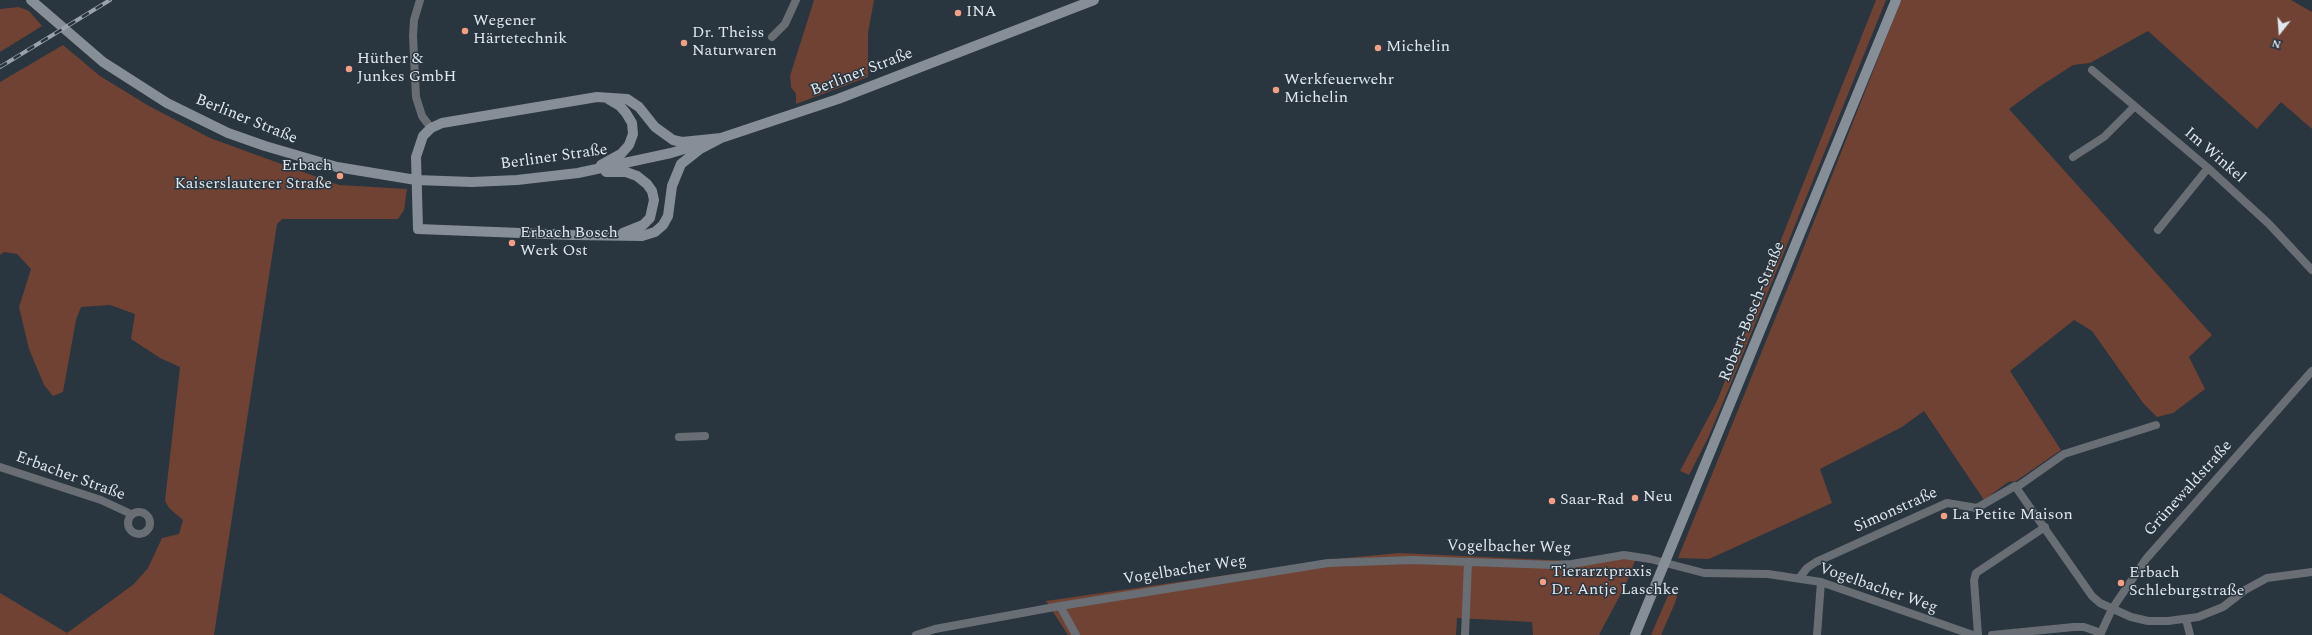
<!DOCTYPE html>
<html>
<head>
<meta charset="utf-8">
<style>
  body { margin:0 }
  #map { position:relative; width:2312px; height:635px; overflow:hidden; background:#29353f; font-family:Spectral,serif }
  canvas { display:block }
  .north { position:absolute; left:2260px; top:12px; width:40px; height:40px; -webkit-text-stroke:3px #29353f; paint-order:stroke; rotate:197deg; font-size:11px; font-weight:700; line-height:16px; text-align:center; color:#e0e8ee }
  .north::after { content:''; display:block; margin:auto; width:14px; height:18px; background:#e0e8ee; clip-path:polygon(50% 0,100% 100%,50% 72%,0 100%) }
</style>
</head>
<body>
<div id="map">
<canvas width="2312" height="635"></canvas>
<div class="north">N</div>
</div>
<script>
const context = document.querySelector('canvas').getContext('2d');
context.lineJoin = 'round';
function fillPath(path, color) {
  context.fillStyle = color;
  context.fill(path, 'evenodd');
}
function poly(rows) {
  const path = new Path2D();
  for (const r of rows) {
    if (r.length === 3) {
      path.moveTo(r[0] + r[2], r[1]);
      path.arc(r[0], r[1], r[2], 0, 2 * Math.PI);
      continue;
    }
    path.moveTo(r[0], r[1]);
    for (let i = 2; i < r.length; i += 2) path.lineTo(r[i], r[i + 1]);
  }
  return path;
}
function strokePath(path, color, width, dash) {
  context.strokeStyle = color;
  context.lineWidth = width;
  context.lineCap = dash ? 'butt' : 'round';
  context.setLineDash(dash || []);
  context.stroke(path);
}
function write(font, color, halo, rows, align = 'center') {
  context.font = font + ' Spectral,serif';
  context.lineWidth = 3;
  context.setLineDash([]);
  context.textBaseline = 'middle';
  context.strokeStyle = halo;
  context.fillStyle = color;
  for (const [text, x, y, turn = 0] of rows) {
    context.save();
    context.translate(x, y);
    context.rotate((+turn || 0) * Math.PI / 180);
    context.textAlign = isNaN(turn) ? turn : align;
    if (halo) context.strokeText(text, 0, 0);
    context.fillText(text, 0, 0);
    context.restore();
  }
}
fillPath(poly([
  [814,0,874,0,868,33,868,77,796,104,796,94,791,87,790,76],
  [1876,0,1886,0,1732,381,1708,438,1689,475,1680,471,1717,401],
  [1901,0,2291,0,2312,12,2312,129,2281,102,2257,129,2148,31,2090,63,2073,65,2039,87,2009,109,2212,335,2189,357,2205,389,2173,413,2157,417,2143,403,2092,331,2074,320,2010,371,2061,450,2016,481,2008,482,1984,500,1924,411,1902,427,1820,469,1832,503,1709,559,1678,558,1794,272],
  [19,7,29,11,42,26,0,52,0,9],
  [63,45,100,76,149,106,210,138,339,185,407,189,404,210,398,219,282,219,277,224,214,635,0,635,0,593,67,633,134,584,148,568,162,538,179,534,183,520,169,508,165,501,180,367,160,358,131,339,135,314,110,305,81,307,76,320,63,392,53,396,44,385,29,349,19,307,31,269,17,254,4,252,0,255,0,82],
  [1623,552,1638,553,1626,584,1599,635,1533,635,1532,622,1457,618,1456,635,1068,635,1046,601,1345,558,1399,553,1571,561],
  [1675,590,1677,596,1675,603,1661,635,1651,635,1670,591]
]), '#704233');
strokePath(poly([
  [420,0,414,20,413,36,416,97,422,116,431,128],
  [772,37,785,24,796,0],
  [2092,70,2208,168,2269,224,2312,270],
  [2073,157,2104,137,2134,107],
  [2158,230,2208,168],
  [679,437,705,436],
  [0,467,101,500,131,514],
  [2017,487,2064,454,2156,425],
  [139,523,11],
  [1800,577,1807,568,1816,562,1947,503,1977,508,2015,486,2092,596,2100,603,2131,617,2148,621,2168,621,2198,617,2223,607,2245,590,2267,578,2312,572],
  [1060,606,1076,635],
  [2186,619,2190,635],
  [916,635,935,629,1060,606,1328,563,1413,560,1553,565,1572,564,1624,555,1650,559,1704,573,1768,574,1821,582,1973,635],
  [1465,635,1468,562],
  [1817,635,1821,582],
  [1978,635,1974,580,1976,573,2045,527],
  [1992,635,2074,627,2084,627,2101,633],
  [2100,635,2112,609,2146,559,2312,371]
]), '#686e73', 8);
strokePath(poly([
  [31,0,103,62,167,103,228,133,265,146,337,167,416,180,472,182,517,180,578,173,671,153,721,138,838,99,1094,0],
  [597,97,627,99,639,107,655,127,673,140,682,142,721,138,700,149,681,164,672,186,668,216,663,225,655,232,642,236,572,235,418,229,416,157,423,136,431,128,442,123,597,97],
  [601,165,621,154,629,145,633,134,632,123,626,113,620,106,608,99],
  [606,172,626,172,637,176,647,184,652,191,654,200,650,218,643,225,623,233],
  [1635,635,1896,0]
]), '#868f97', 10);
const rail = poly([
  [0,67,110,0]
]);
strokePath(rail, '#9aa3ab', 4);
strokePath(rail, '#29353f', 2.5, [8]);
for (const [x, y, r, color] of [
  [958,13,4,"#f39f84"],
  [465,31,4,"#f39f84"],
  [684,43,4,"#f39f84"],
  [1378,48,4,"#f39f84"],
  [349,69,4,"#f39f84"],
  [1276,90,4,"#f39f84"],
  [340,176,4,"#f39f84"],
  [512,243,4,"#f39f84"],
  [1635,498,4,"#f39f84"],
  [1552,501,4,"#f39f84"],
  [1944,516,4,"#f39f84"],
  [1543,582,4,"#f39f84"],
  [2121,583,4,"#f39f84"]
]) {
  const dot = new Path2D();
  dot.arc(x, y, r, 0, 2 * Math.PI);
  context.fillStyle = color;
  context.fill(dot);
  strokePath(dot, '#29353f', 1.5);
}
write('16px', '#e0e8ee', '#29353f', [
  ["INA",966,13],
  ["Wegener",473,22],
  ["Härtetechnik",473,40],
  ["Dr. Theiss",692,34],
  ["Naturwaren",692,52],
  ["Michelin",1386,48],
  ["Hüther &",357,60],
  ["Junkes GmbH",357,78],
  ["Werkfeuerwehr",1284,81],
  ["Michelin",1284,99],
  ["Erbach",332,167,"right"],
  ["Kaiserslauterer Straße",332,185,"right"],
  ["Erbach Bosch",520,234],
  ["Werk Ost",520,252],
  ["Neu",1643,498],
  ["Saar-Rad",1560,501],
  ["La Petite Maison",1952,516],
  ["Tierarztpraxis",1551,573],
  ["Dr. Antje Laschke",1551,591],
  ["Erbach",2129,574],
  ["Schleburgstraße",2129,592]
], 'left');
write('16px', '#e0e8ee', '#29353f', [
  ["Berliner Straße",862,73,-21],
  ["Berliner Straße",246,120,22],
  ["Im Winkel",2214,156,41],
  ["Berliner Straße",554,158,-8],
  ["Robert-Bosch-Straße",1753,312,-68],
  ["Erbacher Straße",70,477,20],
  ["Grünewaldstraße",2189,489,-48],
  ["Simonstraße",1896,511,-24],
  ["Vogelbacher Weg",1509,548,1],
  ["Vogelbacher Weg",1185,571,-9],
  ["Vogelbacher Weg",1878,589,19]
]);
</script>
</body>
</html>
